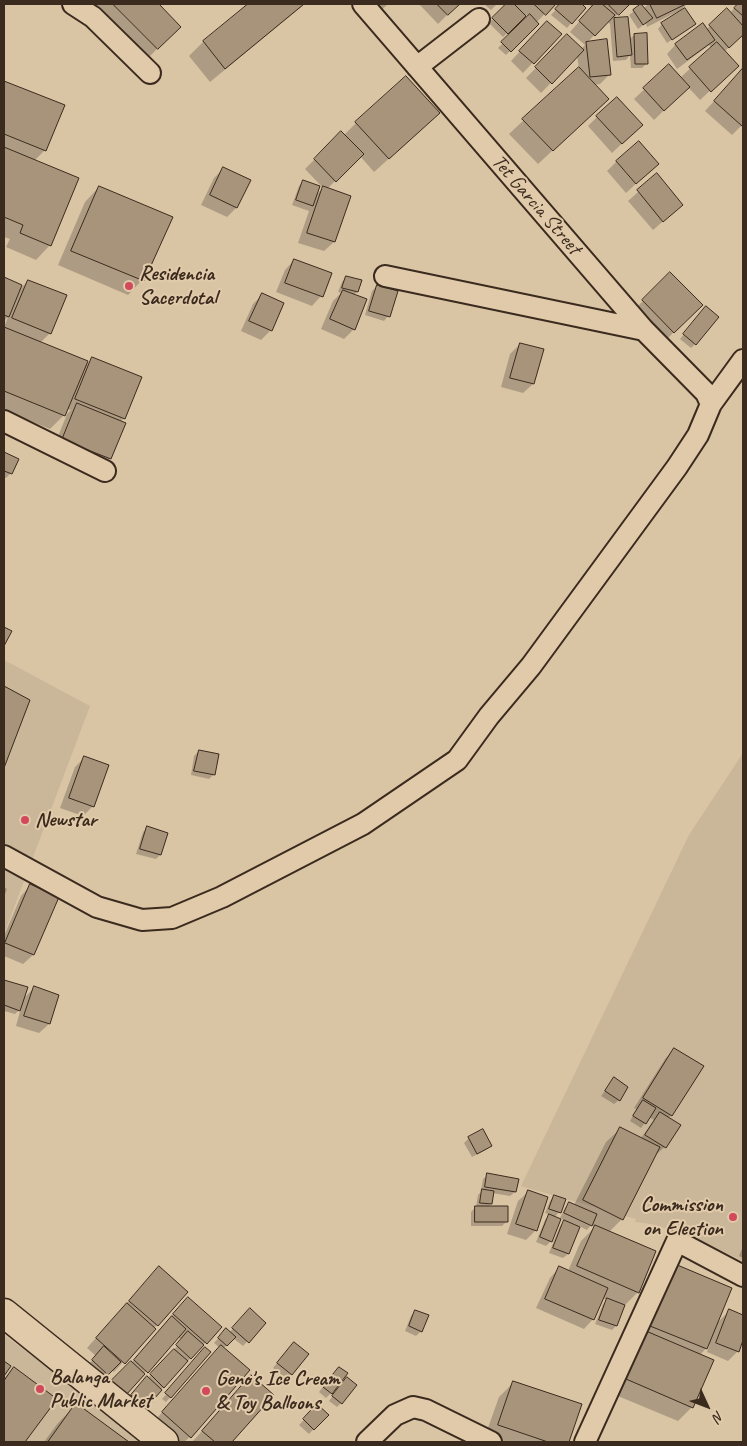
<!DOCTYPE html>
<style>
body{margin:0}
#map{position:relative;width:747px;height:1446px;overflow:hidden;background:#d9c4a4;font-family:Caveat,sans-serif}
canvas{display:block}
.frame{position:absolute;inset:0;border:5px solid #3b2a1e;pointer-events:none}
.north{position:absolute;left:682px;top:1381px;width:50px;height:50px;-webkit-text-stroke:4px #e0caaa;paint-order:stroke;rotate:133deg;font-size:14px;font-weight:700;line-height:20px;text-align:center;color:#3b2a1e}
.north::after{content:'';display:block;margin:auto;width:18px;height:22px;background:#3b2a1e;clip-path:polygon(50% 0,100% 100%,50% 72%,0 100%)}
</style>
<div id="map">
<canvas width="747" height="1446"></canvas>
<div class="frame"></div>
<div class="north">N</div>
</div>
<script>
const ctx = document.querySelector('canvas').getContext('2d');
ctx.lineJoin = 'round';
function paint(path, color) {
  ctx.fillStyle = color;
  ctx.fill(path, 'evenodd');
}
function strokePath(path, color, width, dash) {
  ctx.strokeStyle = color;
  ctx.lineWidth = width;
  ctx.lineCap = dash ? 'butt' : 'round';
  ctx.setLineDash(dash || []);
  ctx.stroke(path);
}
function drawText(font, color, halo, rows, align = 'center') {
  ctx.font = font + ' Caveat,sans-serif';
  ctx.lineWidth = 4;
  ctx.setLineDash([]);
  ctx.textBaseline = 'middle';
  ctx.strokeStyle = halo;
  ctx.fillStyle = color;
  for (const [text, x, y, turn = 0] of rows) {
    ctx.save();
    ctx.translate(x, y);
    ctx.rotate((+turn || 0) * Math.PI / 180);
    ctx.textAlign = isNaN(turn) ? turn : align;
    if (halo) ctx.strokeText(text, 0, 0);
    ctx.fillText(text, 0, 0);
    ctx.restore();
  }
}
const built = new Path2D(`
 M4,660l86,46 -86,228z
 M743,753v508l-52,-25 -40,-12 -16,-2 1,-3 -115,-33 168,-351z
 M4,1335l144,107h-144z`);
const shadow = new Path2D(`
 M85,4h72l22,23 -36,36z
 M250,4h55l-95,78 -21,-26 14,-14z
 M364,4h24l-13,12z
 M419,4h39l-20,20z
 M484,4h13l-6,6z
 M508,4h46l-18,19 1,1 -31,31 -8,-7 31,-31 -3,-2 -23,22 -14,-14z
 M561,4h19l4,4 -17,20 -16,-13z
 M589,4h39l-15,15 14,-1 2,22 5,-5 13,28 -5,5h-11l-1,-13 -4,5 -13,1 -3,-37 -3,-3 -20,22 23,31 -10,10 -6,1 -1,28 -55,51 -29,-30 70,-66 -2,-12 -36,37 -15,-15 41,-42 14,13 4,-4 -15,-13 22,-25z
 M648,4h39l-6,6 -34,17 -1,-4 -8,6 -9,-14 13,-10 2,3z
 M738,4h5v30l-19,18 3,23 -27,25 -12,-13 -34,33 -20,-21 35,-33 11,12 32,-30 -3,-3 -32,24 -10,-15 9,-10 30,-14 21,-20 3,3z
 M662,24h32l-27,19 -9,-14z
 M538,32l22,2 -37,39 -12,-12z
 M743,69v55l-11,11 -27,-24z
 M4,82l59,24 -18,44 -11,11 16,84 -14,15 -30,-13 4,-8 -6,-2z
 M597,117l34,18 -19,18 -24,-27z
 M356,123l68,4 -50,45 -14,-16 -33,33 22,7 -15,46 -10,9 -26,-8 11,-32 -17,-6 7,-19 4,-4 12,14 8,-8 1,1 -19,-20 36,-36 3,2z
 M617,161l40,3 -31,29 -19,-22z
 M223,169l13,39 -9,9 -26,-12 13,-27z
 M657,175l25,30 -29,25 -25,-29z
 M99,187l72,30 -29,63 -14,15 -70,-30 27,-63z
 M294,260l27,36 -9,10 -36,-14 9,-22z
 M670,274l31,31 -37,37 -30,-32z
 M346,277l11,15 -3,3v34l-10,10 -23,-10 12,-28 8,-8 -3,-1 4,-10z
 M4,279l17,6 -2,5 9,-9 22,52 -10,10 44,24 8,-8 32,59 -4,4 -10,36 -9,10 -48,-19 14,-35 4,-4 -4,-1 -3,6 -14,14 -46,-19v-83l4,-10 -4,4z
 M377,286l11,30 -4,5 -19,-6 7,-24z
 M262,295l9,35 -10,10 -20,-9 12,-27z
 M702,312l-7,32 -4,4 -11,-9z
 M520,344l13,40 -10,9 -22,-6 9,-33z
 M4,453l13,6 -6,14 -5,5 -2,-1z
 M4,687l25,14 -25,63z
 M199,751l15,23 -5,5 -18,-4 3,-19z
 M85,757l23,9 -16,41 -9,9 -23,-8 15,-41z
 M147,828l13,27 -4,4 -20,-5 7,-22z
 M30,886l3,69 -10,9 -19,-8v-20l17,-40z
 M4,887l3,2 -3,8z
 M4,981l19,18 11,-11 15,36 -10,9 -23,-7 5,-18 -6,6 -11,-3z
 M674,1049l-3,66 -3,4 -3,28 -11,9 -32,63 -13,13 29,60 -14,14 -8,20 -4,4 -17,-6 8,-20 4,-4 -5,-2 -9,21 -9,10 -48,-21 14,-30 9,-10 9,3 13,-30 14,-14 -4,-2 -4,5 -8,-4 -11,28 -5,4 -14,-5 11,-27 6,-5 -6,-3 5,-10 5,-5 4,2 32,-63 15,-14 20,10 13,-18 -5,-3 -8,11 -11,-7 7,-12 -3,-1 31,-49z
 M614,1079l5,21 -5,4 -13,-8z
 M469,1138l21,7 -4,5 -14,7 -8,-14z
 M488,1175l27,17 -5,4 -18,-3 -1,11 -3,3 19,14 -5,5h-31v-14l5,-5 2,-12 4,-4h-1l2,-12z
 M528,1192l8,38 -10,10 -19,-6 11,-33z
 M554,1196l5,16 -5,6 -3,23 -5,5 -10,-4 9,-22 5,-5 -5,-2 5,-12z
 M743,1246v12l-4,-2z
 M676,1266l40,58 13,-13 14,5v21l-5,14 -10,10 -21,-9 3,-8 -10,11 -8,52 -14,14 -65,-27z
 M149,1278l8,47 -43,47 -3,-2 -8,9 -15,-14 8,-9 -9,-8z
 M178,1308l42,19 -79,84 -14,-11 46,-49 9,-11 -4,-3 -57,61 -13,-12 23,-23z
 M416,1311l5,20 -5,5 -11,-5 6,-15z
 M245,1315l19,8 -21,23 -10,-8 -9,10 -34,89 -6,5h-18l-17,-15 71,-79 -6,-5 8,-9 7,-1z
 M289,1348l2,26 -4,5 -14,-11z
 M209,1352l-43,50 -4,-3 39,-45z
 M14,1369l41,30 -31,43h-20v-63z
 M334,1373l-3,20 -5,5 -7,-6z
 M251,1376l21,19 -42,47h-35l-2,-1z
 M343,1383l-2,20 -4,4 -8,-6z
 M513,1383l67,22 -13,37h-75l-8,-3 15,-42z
 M76,1405l51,37h-83l14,-19z
 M317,1406l10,9 -18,19 -10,-9z`);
const building = new Path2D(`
 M113,4h46l22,23 -23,22z
 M248,4h56l-79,65 -22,-28z
 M437,4h23l-12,11z
 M506,4h8l12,12 -18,18 -16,-16z
 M534,4h22l-10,11z
 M560,4h22l4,4 -14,16 -17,-15z
 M594,4h8l13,11 -20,21 -16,-15z
 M608,4h22l-11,11z
 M641,4l12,14 -10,7 -10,-15z
 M650,4h36l-29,14z
 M738,4h5v12l-9,-8z
 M685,8l11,16 -24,16 -11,-17z
 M727,8l16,18v9l-14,13 -20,-23z
 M530,14l9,10 -28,28 -10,-10z
 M628,17l4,38 -15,2 -3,-39z
 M547,21l15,13 -28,30 -15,-13z
 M703,23l12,17 -28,20 -12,-16z
 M647,33l1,31h-13l-1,-30z
 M567,34l17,16 -32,34 -17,-17z
 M607,39l4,36 -21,2 -4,-35z
 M717,42l22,24 -28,26 -22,-25z
 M669,64l21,23 -26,24 -21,-23z
 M579,67l30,32 -56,52 -31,-32z
 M743,68v57l-1,1 -28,-25z
 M406,76l34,37 -51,46 -34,-37z
 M4,81l61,24 -19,46 -42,-17z
 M617,97l26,28 -21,19 -26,-28z
 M341,131l23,23 -28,28 -22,-23z
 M639,141l20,23 -23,20 -20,-23z
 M4,147l75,31 -28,68 -31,-13 3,-8 -19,-8z
 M223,167l28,13 -14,28 -27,-13z
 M657,173l26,32 -20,17 -26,-32z
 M303,180l17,6 -7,20 -17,-6z
 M99,186l74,31 -29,64 -73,-30z
 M323,186l28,10 -16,46 -28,-9z
 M294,259l38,14 -9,24 -38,-14z
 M670,272l33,33 -29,28 -32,-33z
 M346,276l16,4 -4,12 -16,-4z
 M4,277l18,8 -13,32 -5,-2z
 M28,280l39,15 -16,39 -39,-16z
 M377,285l21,6 -8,26 -21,-6z
 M343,290l24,9 -12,31 -25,-11z
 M262,293l22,10 -12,28 -23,-10z
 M706,306l13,11 -23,28 -13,-11z
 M4,327l84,34 -23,55 -61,-25z
 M520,343l24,6 -10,35 -24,-6z
 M92,357l50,20 -17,42 -50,-20z
 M77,403l49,20 -15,36 -49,-19z
 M4,452l15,7 -7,15 -8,-3z
 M4,627l8,4 -8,15z
 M4,686l26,14 -26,68z
 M199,750l20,4 -4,21 -21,-4z
 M84,756l25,9 -15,42 -25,-9z
 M147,826l21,7 -7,22 -21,-6z
 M30,884l29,13 -25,58 -29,-12z
 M4,980l24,7 -8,24 -16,-6z
 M34,986l25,9 -9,29 -26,-8z
 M674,1048l30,18 -32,50 -29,-18z
 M614,1077l14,10 -8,14 -15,-10z
 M643,1100l13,8 -10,16 -13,-8z
 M660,1112l21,13 -15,23 -21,-13z
 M620,1127l40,20 -37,73 -40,-20z
 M483,1129l9,17 -15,8 -9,-17z
 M487,1173l32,6 -3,13 -31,-5z
 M482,1189l12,2 -2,13 -12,-1z
 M528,1190l20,7 -11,34 -21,-7z
 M554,1195l12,4 -5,14 -12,-4z
 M569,1202l28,12 -5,12 -28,-13z
 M475,1206h33v16h-33z
 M549,1214l12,5 -9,23 -12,-5z
 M564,1220l16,7 -11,27 -16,-6z
 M595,1225l61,26 -17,42 -62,-27z
 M675,1264l57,24 -25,61 -57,-23z
 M159,1266l29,26 -30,34 -29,-25z
 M559,1266l49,22 -14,32 -49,-21z
 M188,1297l34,30 -15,17 -34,-30z
 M607,1298l18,7 -8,21 -18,-6z
 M127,1303l29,26 -31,35 -29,-26z
 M250,1308l16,15 -17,20 -17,-15z
 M729,1309l14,6v25l-4,12 -23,-9z
 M415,1310l14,5 -7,17 -13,-6z
 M172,1316l14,13 -38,44 -14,-13z
 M226,1328l10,9 -9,9 -9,-8z
 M188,1331l16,14 -13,14 -15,-14z
 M646,1331l68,29 -21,48 -67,-29z
 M294,1342l15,12 -17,21 -15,-12z
 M221,1345l29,25 -59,68 -29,-26z
 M104,1346l17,16 -13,13 -16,-15z
 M205,1347l6,5 -40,46 -6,-5z
 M174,1349l14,12 -24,27 -14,-14z
 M4,1361l7,5 -7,10z
 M131,1361l14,13 -19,21 -15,-14z
 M14,1367l43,32 -32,43h-21v-61z
 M339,1367l9,6 -16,21 -9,-7z
 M251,1375l23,20 -42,47h-17l-13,-11z
 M147,1376l15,14 -16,18 -15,-13z
 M347,1377l10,8 -15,19 -10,-8z
 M513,1381l69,23 -13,38h-21l-50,-17z
 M76,1403l53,39h-81z
 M317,1404l12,11 -15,15 -11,-11z`);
const street = new Path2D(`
 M73,4l20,13 57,56
 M363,4l281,326 62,63 5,11
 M417,67l62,-48
 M385,276l259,54
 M4,421l101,50
 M4,856l93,51 45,13 30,-2 50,-21 141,-73 94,-64 32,-44 42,-50 146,-199 21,-32 13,-31 32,-44
 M367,1442l28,-27 18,-8 13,3 65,32
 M585,1442l92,-201 66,35`);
const secondary = new Path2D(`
 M4,1313l160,129`);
const markers = [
 [129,286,5,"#d1495b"],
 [25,820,5,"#d1495b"],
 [733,1217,5,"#d1495b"],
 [40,1389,5,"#d1495b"],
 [206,1391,5,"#d1495b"]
];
const streetNames = [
 ["Tet Garcia Street",536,205,49]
];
const poiNames = [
 ["Residencia",139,274],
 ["Sacerdotal",139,298],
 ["Newstar",35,820],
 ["Commission",723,1205,"right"],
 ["on Election",723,1229,"right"],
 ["Balanga",50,1377],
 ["Public Market",50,1401],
 ["Geno's Ice Cream",216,1379],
 ["& Toy Balloons",216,1403]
];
paint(built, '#cab698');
paint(shadow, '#0003');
paint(building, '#a8947b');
strokePath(building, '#3b2a1e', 1);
strokePath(street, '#3b2a1e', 24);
strokePath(secondary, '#3b2a1e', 31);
strokePath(street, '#e0caaa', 20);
strokePath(secondary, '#e0caaa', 28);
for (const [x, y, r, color] of markers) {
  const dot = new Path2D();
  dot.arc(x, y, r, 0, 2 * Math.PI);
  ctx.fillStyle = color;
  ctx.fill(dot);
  strokePath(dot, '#e0caaa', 2);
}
drawText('21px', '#3b2a1e', '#e0caaa', streetNames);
drawText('bold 21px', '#3b2a1e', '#e0caaa', poiNames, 'left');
</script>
